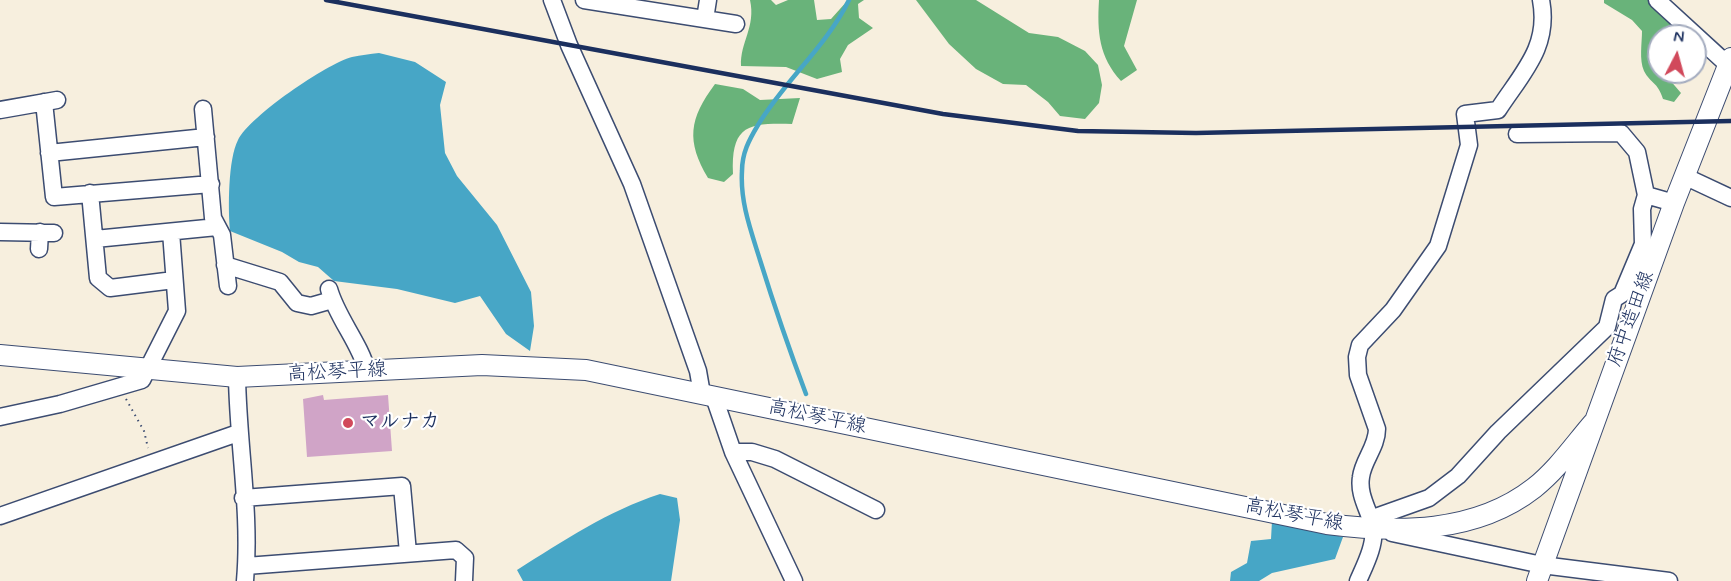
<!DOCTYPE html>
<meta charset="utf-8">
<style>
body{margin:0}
#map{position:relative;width:1731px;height:581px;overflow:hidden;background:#f7efde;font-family:Mynerve,sans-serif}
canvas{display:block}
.north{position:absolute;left:1647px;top:24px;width:60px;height:60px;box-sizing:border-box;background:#fff;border:2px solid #a4acbf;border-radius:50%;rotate:6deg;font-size:16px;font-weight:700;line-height:24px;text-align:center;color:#1b2f5e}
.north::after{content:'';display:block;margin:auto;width:21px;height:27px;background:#d1495b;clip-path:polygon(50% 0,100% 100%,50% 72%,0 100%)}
</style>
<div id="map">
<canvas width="1731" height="581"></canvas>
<div class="north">N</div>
</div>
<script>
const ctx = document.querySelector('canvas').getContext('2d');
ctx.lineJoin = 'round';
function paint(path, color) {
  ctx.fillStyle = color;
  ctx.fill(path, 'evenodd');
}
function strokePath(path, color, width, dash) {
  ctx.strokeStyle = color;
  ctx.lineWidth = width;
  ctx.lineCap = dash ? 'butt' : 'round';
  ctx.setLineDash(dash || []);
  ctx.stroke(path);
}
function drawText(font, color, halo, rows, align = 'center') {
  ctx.font = font + ' Mynerve,"Klee One",sans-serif';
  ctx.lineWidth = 4.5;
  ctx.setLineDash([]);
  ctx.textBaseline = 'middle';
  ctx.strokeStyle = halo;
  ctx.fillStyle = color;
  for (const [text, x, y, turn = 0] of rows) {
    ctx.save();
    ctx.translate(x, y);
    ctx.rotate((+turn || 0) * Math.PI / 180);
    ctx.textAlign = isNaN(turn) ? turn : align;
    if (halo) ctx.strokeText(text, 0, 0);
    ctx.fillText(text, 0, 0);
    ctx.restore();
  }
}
const forest = new Path2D(`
 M750,0h21l5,5 12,-5h26l3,20 14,-1 17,-19h16l-6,4 1,14 14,10 -25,17 -8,14 2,13 -25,7 -31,-12 -45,-1c-1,-24 15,-39 9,-66z
 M916,0h60l53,33 29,4 27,14 13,14 4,20 -3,18 -14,16 -25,-3 -12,-14 -22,-17 -23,-1 -27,-15 -27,-25z
 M1099,0h38l-13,46 13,24 -16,11c-22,-24 -24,-49 -22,-81z
 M1604,0h45l23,20 -6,16h-7v36h4l18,21 -7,9 -11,-3c-5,-17 -13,-16 -19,-28 -5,-11 -2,-28 -2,-40l-10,-11 -28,-17z
 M715,84l28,5 17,11 40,-2 -8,26c-44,-1 -61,1 -59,50l-9,8 -16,-4c-22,-37 -19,-59 7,-94z`);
const water = new Path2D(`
 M379,53l36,9 31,20 -6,23 5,48 12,23 40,49 34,67 3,34 -4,25 -24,-17 -26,-38 -25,7 -58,-14 -63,-8 -16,-14 -19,-5 -17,-10 -52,-21c-2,-22 -2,-72 8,-91 12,-24 88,-76 114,-83 9,-2 18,-3 27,-4z
 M660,494l17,4 3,22 -9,61h-148l-6,-11c46,-29 91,-59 143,-76z
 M1272,521l71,16 -8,22 -63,14 -13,8h-29l1,-9 16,-9 4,-22 20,-2z`);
const stream = new Path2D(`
 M806,394c-17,-45 -32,-89 -46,-134 -9,-29 -20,-58 -18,-89 0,-18 7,-31 16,-46 27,-45 68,-78 91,-125`);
const building = new Path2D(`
 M323,395l1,5 64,-5 4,56 -85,6 -4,-58z`);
const path = new Path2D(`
 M126,399l18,32 4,17`);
const minor = new Path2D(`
 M552,0l17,45 63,139 66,187 4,23
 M584,0l152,24
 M1657,0l71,65
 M705,19l3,-19
 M44,102l10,95 157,-13
 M203,109l10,109 9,17 6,51
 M0,110l57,-10
 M1517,134l104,-1 16,19 9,43 28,8
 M49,153l157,-16
 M1684,176l47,22
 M90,193l8,85 12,10 64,-8
 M0,232l54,1
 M95,239l122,-12
 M39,249l1,-17
 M225,265l55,17 17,21 14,3 21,-6
 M329,289c8,29 31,54 38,82
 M237,377c1,67 14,137 8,204
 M714,397l19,55 61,129
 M0,417l60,-13 82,-24 35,-69 -6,-79
 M733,452h19l23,7 101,51
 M243,498l159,-12 6,67
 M0,516l238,-83
 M1370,519l59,-21 29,-22 40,-44 109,-105 7,-28 8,-5 21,-50 -1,-35 4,-14
 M1392,533l150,32 127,16
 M246,566l210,-16 9,8 -1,23
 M1358,581c7,-16 18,-37 15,-54 -4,-17 -15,-32 -12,-50 2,-17 16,-30 16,-48l-19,-54 -1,-18 3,-12 33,-35 45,-64 31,-101 -4,-31 33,-4c24,-37 52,-63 43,-110`);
const major = new Path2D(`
 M0,355l237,22 245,-12 104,5 741,154c70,9 148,10 207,-36 23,-18 40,-43 59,-65
 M1537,581l137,-378 57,-145`);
const rail = new Path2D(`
 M326,0l617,114 135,17 118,2 535,-12`);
const markers = [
 [348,423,6,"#d1495b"]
];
const streetNames = [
 ["府中造田線",1632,319,-70],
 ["高松琴平線",337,373,-3],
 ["高松琴平線",817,418,12],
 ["高松琴平線",1294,516,11]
];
const poiNames = [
 ["マルナカ",360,423]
];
paint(forest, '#69b37a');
paint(water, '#47a6c6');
strokePath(stream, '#47a6c6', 4.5);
paint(building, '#d0a4c7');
strokePath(minor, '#3c4c71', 19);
strokePath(major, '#3c4c71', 22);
strokePath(path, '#3c4c71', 2, [1.5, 4.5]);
strokePath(minor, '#fff', 16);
strokePath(major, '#fff', 20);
strokePath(rail, '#1b2f5e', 4.5);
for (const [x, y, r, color] of markers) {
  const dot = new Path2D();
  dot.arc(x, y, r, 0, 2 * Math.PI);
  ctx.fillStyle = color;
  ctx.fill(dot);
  strokePath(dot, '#fff', 2);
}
drawText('20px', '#1b2f5e', '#fff', streetNames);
drawText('bold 20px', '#1b2f5e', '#fff', poiNames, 'left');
</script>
